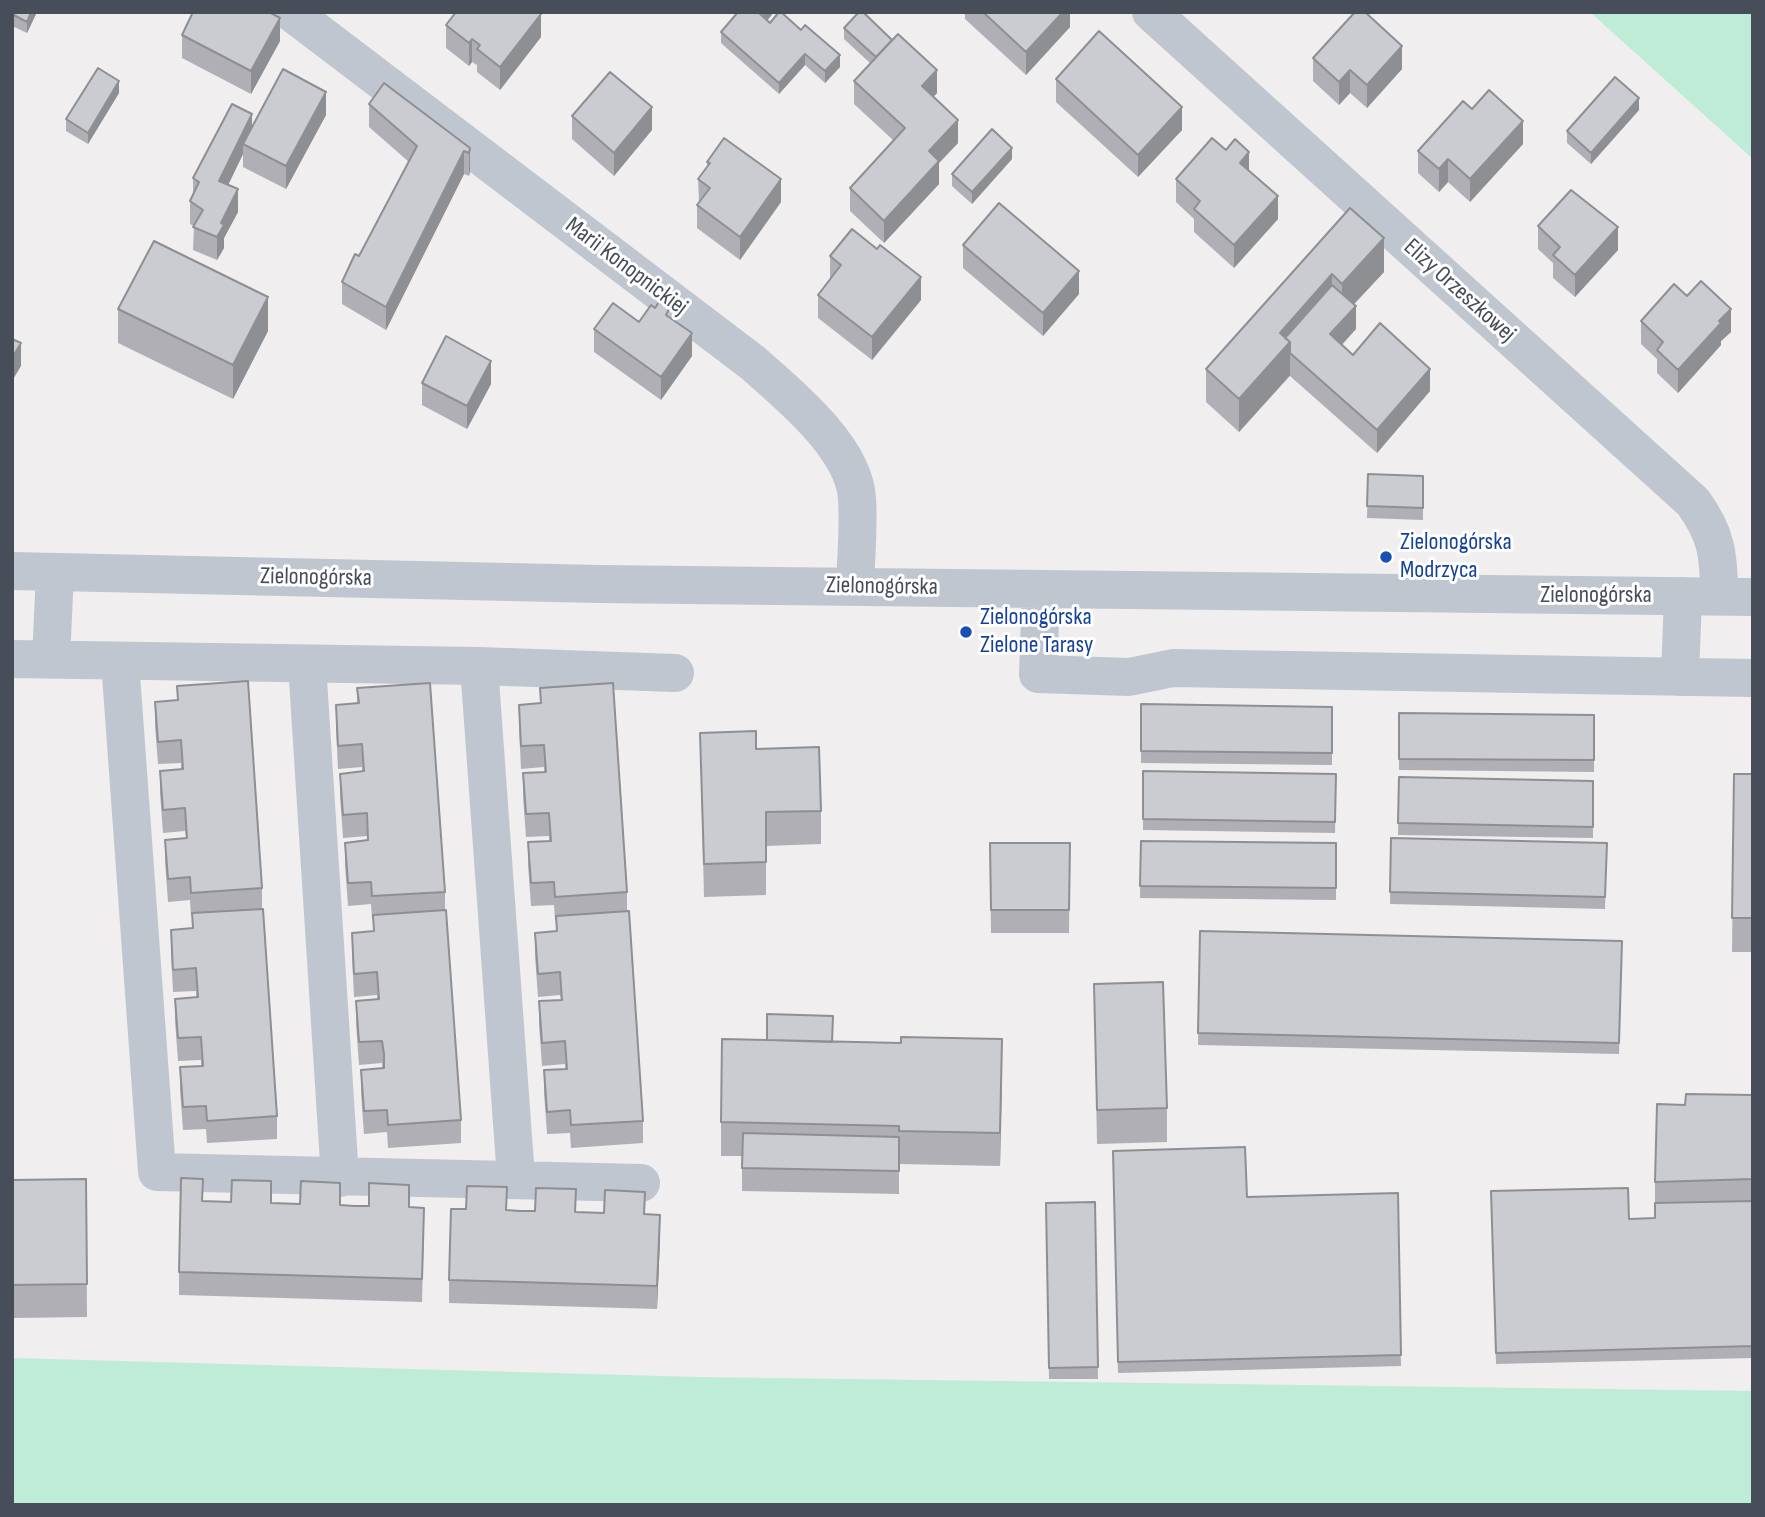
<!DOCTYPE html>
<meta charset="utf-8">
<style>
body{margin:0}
#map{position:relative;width:1765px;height:1517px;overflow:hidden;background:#f0eeee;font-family:"Sofia Sans Condensed",sans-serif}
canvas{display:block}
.frame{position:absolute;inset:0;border:14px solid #474e5a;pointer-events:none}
</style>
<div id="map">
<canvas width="1765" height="1517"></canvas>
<div class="frame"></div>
</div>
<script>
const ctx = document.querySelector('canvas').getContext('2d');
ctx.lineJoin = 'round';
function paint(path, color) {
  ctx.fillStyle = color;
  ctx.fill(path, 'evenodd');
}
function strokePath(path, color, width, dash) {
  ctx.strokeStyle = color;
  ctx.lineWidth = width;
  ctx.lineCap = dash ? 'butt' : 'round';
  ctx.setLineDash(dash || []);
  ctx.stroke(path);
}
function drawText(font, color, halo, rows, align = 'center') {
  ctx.font = font + ' "Sofia Sans Condensed",sans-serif';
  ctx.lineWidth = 6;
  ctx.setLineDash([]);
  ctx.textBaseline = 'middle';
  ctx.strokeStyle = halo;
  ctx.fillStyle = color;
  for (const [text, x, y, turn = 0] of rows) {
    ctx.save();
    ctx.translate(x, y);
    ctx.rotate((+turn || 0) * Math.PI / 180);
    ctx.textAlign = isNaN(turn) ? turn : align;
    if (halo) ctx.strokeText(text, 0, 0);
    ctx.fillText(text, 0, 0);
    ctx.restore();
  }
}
const green = new Path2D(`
 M1591,12h162v147l-163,-147z
 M12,1358l685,19 1056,14v114h-1741z`);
const minor = new Path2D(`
 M291,12l462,351c35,31 102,85 104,136 2,28 -1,58 -2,87
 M1151,12l542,490c24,33 26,54 26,94
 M12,571l587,13 1154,13
 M1041,589l-3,85 91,3 44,-9 580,10
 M12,659l467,7 196,7
 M51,660l4,-88
 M120,661l37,511 484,11
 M307,664l33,514
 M479,666l37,512
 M1680,677l3,-81`);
const wall = new Path2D(`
 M12,12h25l-10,21 -15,-7z
 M738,12h36l-7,8 73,47 -15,16 -20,-18 -26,29 -58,-51v-11z
 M965,12h105v15l-44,48 -61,-56z
 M446,25l95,12 -41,53 -23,-18v-7l-5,-3 -3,4 -23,-18z
 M844,28l93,65 -4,4 25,46 -19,20v21l-55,59 -34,-32v-23l43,-48 -39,-36v-23l16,-18 -26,-24z
 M182,35l98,6 -29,53 -69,-36z
 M1313,58l89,11 -35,39 -17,-15 -11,12 -26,-24z
 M1056,79l126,51 -44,47 -82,-75z
 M119,93l-31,51 -22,-13v-12z
 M369,104l101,44v23l-1,5 -5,-2 -78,156 -44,-26v-22l17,-26 50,-94 -40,-35z
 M1472,109l51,35 -53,58 -22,-20 -9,10 -21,-19v-22z
 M1639,110l-48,54 -24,-21v-12z
 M326,115l-40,74 -43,-22v-13l-15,31 10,27 -14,26v10l-7,12 -24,-10 1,-24 -4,-2v-23l3,-6v-17l59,-50z
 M572,116l80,14 -38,46 -42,-37z
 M1012,159l-40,45 -20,-18v-12z
 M707,162l74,40 -41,58 -43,-32v-23l2,-3 -1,-23 9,-12z
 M1249,171l29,48 -44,49 -40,-36v-13l-18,-17v-23z
 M1350,208l34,64 -30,32 2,25 -14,16 11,10 77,36 -53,62 -87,-77 -51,56 -33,-30v-33z
 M1538,226l80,24 -43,47 -22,-19v-15l-15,-14z
 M963,245l116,49 -36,42 -80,-68z
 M830,256l91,44 -49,60 -54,-42v-23l12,-16z
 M1687,296l44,36 -10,9v4l-43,48 -21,-20v-14l-16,-15v-23z
 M118,309l150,22 -35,68 -115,-56z
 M669,317l23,39 -31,44 -67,-48v-23z
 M422,383l69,1 -24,45 -45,-24z
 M1368,474l55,2v44l-56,-2z
 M177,686l85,202v21l15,207v23l-70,4 -1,-14 -23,1 -3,-40v-23l21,-1v-6l-23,1 -3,-40v-22l21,-2v-6l-23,1 -2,-39v-23l21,-2v-13l-1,1 -1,-16 -22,2 -3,-40v-22l21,-2 -1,-7 -22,2 -3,-40v-22l21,-2v-6l-23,1 -3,-39v-23l22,-2z
 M357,688l88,204v18l16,210v23l-73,5 -1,-16 -23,2 -3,-41v-23l21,-2v-5l-23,2 -3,-41v-23l21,-2v-4l-23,2 -2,-42v-22l21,-2v-12h-1l-1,-15 -23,2 -3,-41v-22l22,-2v-5l-24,2 -3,-42v-22l22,-2v-5l-24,2 -2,-41v-23l21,-2z
 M540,688l87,204v19l16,210v22l-72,5 -1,-15 -23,1 -3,-41v-23l21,-1v-5l-23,2 -3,-42v-23l22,-1 -1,-5 -22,2 -3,-41v-23l21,-2v-11h-1l-1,-15 -23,1 -3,-41v-23l21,-1v-5l-23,1 -3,-41v-23l21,-1v-5l-23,2 -2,-42v-22l21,-2z
 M1141,704l191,3v58l-191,-2z
 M1399,713l195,2v57l-195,-2z
 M700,733l56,16 65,62v33l-55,2v49l-62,2z
 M1143,771l193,3 -1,59 -192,-3z
 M1734,774h19v178h-21z
 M1399,777l194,4v57l-195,-3z
 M1391,838l216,5 -2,66 -215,-5z
 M1141,841l195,2v57l-196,-2z
 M990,843h80l-1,90h-78z
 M1200,931l422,10 -3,113 -421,-9z
 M1094,984l73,124v34l-70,2z
 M767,1040l66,2 169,30 -2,94 -101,-2v30l-157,-3v-35h-21v-34z
 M1753,1095v263l-257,6 -5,-173 138,28 26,-1v-36l30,-77z
 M1113,1151l134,46 151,-4 3,173 -283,7z
 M86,1179l1,138 -75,1v-138z
 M203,1201l206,6 15,24 -2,71 -243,-7v-23z
 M1095,1202l3,177h-49l-3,-176z
 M466,1209l179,5 15,24 -3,71 -208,-6v-23z`);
const shadedWall = new Path2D(`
 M31,12h6l-10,21v-11z
 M764,12h10l-11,14v-12z
 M1063,12h7v15l-44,48v-23z
 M541,14v23l-41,53v-23z
 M280,18v23l-29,53v-23z
 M472,39v23l-3,4v-23z
 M1402,46v23l-35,39v-23z
 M805,54v11l-26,29v-11z
 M840,55v12l-15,16v-12z
 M937,70v23l-15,16v-23z
 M1350,70v23l-11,12v-23z
 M119,81v12l-31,51v-11z
 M326,92v23l-40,74v-23z
 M1639,98v12l-48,54v-11z
 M652,107v23l-38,46v-23z
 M1182,107v23l-44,47v-22z
 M252,114v23l-9,7v10l-24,50v-23z
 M958,120v23l-19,20v21l-55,59v-22l45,-70z
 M1523,121v23l-53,58v-23z
 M470,148v23l-1,5v-23z
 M1012,148v11l-40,45v-12z
 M464,151v23l-78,156v-23z
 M1249,152v23l-9,-12z
 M1448,159v23l-9,10v-23z
 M781,179v23l-41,58v-23z
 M238,189v23l-14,26v10l-7,12v-23l4,-14z
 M1278,196v23l-44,49v-23z
 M1618,227v23l-43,47v-22z
 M1384,238v34l-42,45v-33z
 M1079,271v23l-36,42v-23z
 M1332,274v34l-42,45v22l-51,57v-33l41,-66z
 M921,277v23l-49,60v-23z
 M268,297v34l-35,68v-34z
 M1356,306v23l-26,28v-23z
 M1731,309v23l-10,9v4l-43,48v-23l41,-49z
 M692,333v23l-31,44v-23z
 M21,343v23l-9,15v-23z
 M491,361v23l-24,45v-23z
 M1430,369v22l-53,62v-23z
 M1002,1039v33l-2,94v-33z
 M660,1215v23l-3,71v-23z`);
const building = new Path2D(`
 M12,12h19l-4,10 -15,-8z
 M193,12h76l11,6 -29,53 -69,-36z
 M456,12h83l2,2 -41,53 -23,-18 3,-4 -8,-6 -3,4 -23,-18z
 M738,12h20l12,11 9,-11h2l20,18 4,-5 35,30 -15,16 -20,-17 -26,29 -58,-51z
 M859,12h4l29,28 -16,17 -32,-29z
 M983,12h80l-37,40z
 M1355,12h10l37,34 -35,39 -17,-15 -11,12 -26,-24z
 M1099,31l83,76 -44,48 -82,-76z
 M898,34l39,36 -15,16 36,34 -29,31 10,10 -55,60 -34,-33 55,-60 -51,-47z
 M98,68l21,13 -31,52 -22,-14z
 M283,69l43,23 -40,74 -43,-22z
 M610,72l42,35 -38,46 -42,-37z
 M1615,77l24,21 -48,55 -24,-22z
 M384,83l86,65 -1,5 -5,-2 -78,156 -44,-25 13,-28 4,2 58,-110 -48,-42z
 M1489,90l34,31 -53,58 -22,-20 -9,10 -21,-18 45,-50 9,8z
 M232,104l20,10 -33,67 19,8 -17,34 3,2 -7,12 -24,-10 10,-17 -13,-9 9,-19 -6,-4z
 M992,129l20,19 -40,44 -20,-18z
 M724,138l57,41 -41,58 -43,-32 13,-17 -12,-9 12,-16 -3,-1z
 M1212,138l14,12 9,-11 14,13 -9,11 38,33 -44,49 -40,-36 6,-8 -24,-22z
 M1571,190l47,37 -43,48 -22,-20 7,-8 -22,-21z
 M999,203l80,68 -36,42 -80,-68z
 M1350,208l34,30 -42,46 -10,-10 -52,59 10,9 -51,57 -33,-30z
 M852,229l25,20 3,-4 41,32 -49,60 -54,-42 23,-30 -11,-9z
 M154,241l114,56 -35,68 -115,-56z
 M1701,281l30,28 -12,12 2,2 -43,47 -21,-20 6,-8 -22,-21 33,-37 13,12z
 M1332,285l24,21 -26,28 23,21 27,-32 50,46 -53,61 -87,-77v-11l-5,-4z
 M659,302l10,7 -3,6 26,18 -31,44 -67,-48 19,-26 26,19 12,-17 4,3z
 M446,336l45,25 -24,45 -45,-23z
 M12,339l9,4 -9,15z
 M1368,474l55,2v32l-56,-2z
 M248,681l14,207 -71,5 -1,-16 -22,2 -3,-39 22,-2 -2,-30 -22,2 -3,-39 23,-2 -2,-29 -23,2 -3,-40 23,-2 -1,-14z
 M430,683l15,209 -73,4 -1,-14 -23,1 -3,-40 23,-3 -1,-27 -24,2 -3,-41 24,-3 -2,-27 -24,2 -2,-41 23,-2 -2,-15z
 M613,683l14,209 -72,5 -1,-15 -23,1 -3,-41 23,-1 -2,-28 -23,1 -3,-41 23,-1 -2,-27 -23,1 -2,-41 22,-2 -1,-15z
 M1141,704l191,3v46l-191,-2z
 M1399,713l195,2v45l-195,-1z
 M756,731v18l63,-2 2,64 -55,1v50l-62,2 -4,-131z
 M1143,771l193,3 -1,48 -192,-3z
 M1734,774h19v144h-21z
 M1399,777l194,4v46l-195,-4z
 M1391,838l216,5 -2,54 -215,-5z
 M1141,841l195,2v45l-196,-2z
 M990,843h80l-1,67h-78z
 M263,909l14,207 -70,5 -1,-15 -23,1 -3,-40 23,-1 -2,-29 -23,1 -3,-39 23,-2 -2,-29 -23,2 -2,-40 22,-2 -1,-15z
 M446,910l15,210 -73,5 -1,-15 -23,1 -3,-41 23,-2v-14l-2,-13 -23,1 -3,-41 23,-2 -2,-27 -23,2 -2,-41 22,-2 -1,-16z
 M629,911l14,210 -72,4 -1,-15 -23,2 -3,-42 23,-1 -2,-28 -23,2 -3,-42 23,-1 -1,-13 -1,-15 -22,2 -3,-41 22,-2 -1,-15z
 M1200,931l422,10 -3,102 -421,-10z
 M1163,982l4,126 -70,2 -3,-126z
 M767,1014l66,2 -1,26 -65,-2z
 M901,1037l101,2 -2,94 -101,-2v-5l-178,-4 1,-83 179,4z
 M1686,1094l67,1v84l-98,3 2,-78 28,1z
 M743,1133l156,4v34l-157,-3z
 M1245,1147l2,50 151,-4 3,162 -283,7 -5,-211z
 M181,1178l22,1 -1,22 29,1 1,-22 39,1v22l29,1 1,-23 39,2v22l14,1h15v-23l40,2v22l15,1 -2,71 -243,-7z
 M86,1179l1,105 -75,1v-105z
 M467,1186l40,1 -1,23 14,1h15l1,-23 40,1 -1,23 29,1 1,-23 40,2 -1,22 16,1 -3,71 -208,-6 2,-71h15z
 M1628,1188l1,31 26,-1v-15l98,-2v145l-257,7 -5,-162z
 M1095,1202l3,165 -49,1 -3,-165z`);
const markers = [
 [1386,557,7,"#1a4fb4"],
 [966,632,7,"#1a4fb4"]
];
const streetNames = [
 ["Marii Konopnickiej",626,267,37],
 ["Elizy Orzeszkowej",1459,291,42],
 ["Zielonogórska",316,578,1],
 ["Zielonogórska",882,587,1],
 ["Zielonogórska",1596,596]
];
const transitNames = [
 ["Zielonogórska",1400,543],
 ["Modrzyca",1400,571],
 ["Zielonogórska",980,618],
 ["Zielone Tarasy",980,646]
];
paint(green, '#beecd6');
strokePath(minor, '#bfc6cf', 38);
paint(wall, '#afafb5');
paint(shadedWall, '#8e8f93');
paint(building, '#cbccd2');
strokePath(building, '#8e8f93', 2);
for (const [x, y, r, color] of markers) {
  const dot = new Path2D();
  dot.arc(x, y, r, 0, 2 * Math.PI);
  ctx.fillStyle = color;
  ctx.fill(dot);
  strokePath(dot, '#fff', 2.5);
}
drawText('24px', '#474e5a', '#fff', streetNames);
drawText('24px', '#164399', '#fff', transitNames, 'left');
</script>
